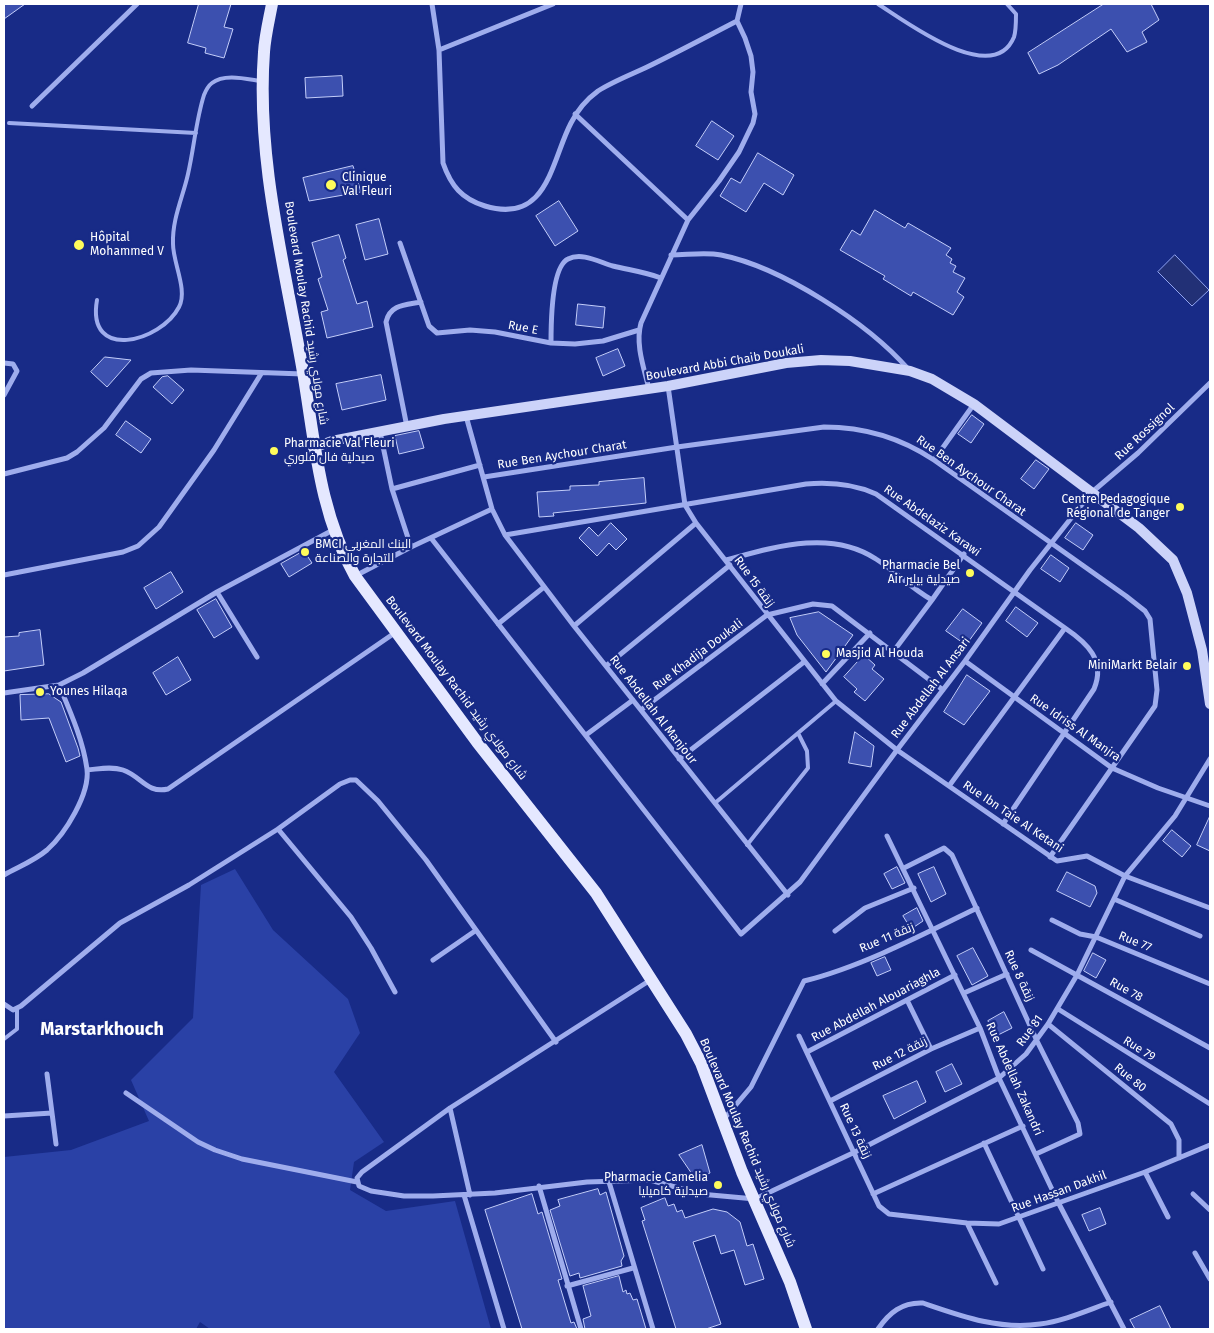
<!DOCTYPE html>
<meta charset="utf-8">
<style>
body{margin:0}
#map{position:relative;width:1214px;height:1333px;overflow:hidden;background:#182b87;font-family:"Fira Sans",sans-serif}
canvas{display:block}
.frame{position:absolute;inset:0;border:5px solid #fff;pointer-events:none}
</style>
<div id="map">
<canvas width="1214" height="1333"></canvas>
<div class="frame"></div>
</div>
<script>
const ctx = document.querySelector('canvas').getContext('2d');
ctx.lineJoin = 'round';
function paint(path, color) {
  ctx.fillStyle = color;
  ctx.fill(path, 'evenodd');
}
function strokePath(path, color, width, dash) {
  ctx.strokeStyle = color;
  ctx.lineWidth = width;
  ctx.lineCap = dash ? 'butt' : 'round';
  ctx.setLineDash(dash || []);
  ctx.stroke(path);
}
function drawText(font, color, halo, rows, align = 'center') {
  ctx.font = font + ' "Fira Sans",Cairo,sans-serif';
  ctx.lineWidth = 4.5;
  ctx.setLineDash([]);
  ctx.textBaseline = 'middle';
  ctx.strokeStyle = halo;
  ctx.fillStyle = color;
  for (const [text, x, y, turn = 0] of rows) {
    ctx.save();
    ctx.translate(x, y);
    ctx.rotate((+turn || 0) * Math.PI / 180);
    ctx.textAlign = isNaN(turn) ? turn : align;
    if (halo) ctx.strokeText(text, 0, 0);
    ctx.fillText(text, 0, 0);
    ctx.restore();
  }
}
const green = new Path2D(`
 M235,869l38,61 75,69 12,34 -26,39 50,70 -30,20 -4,28 36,21 69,-10 36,128h-281l-10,-7 -4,7h-192v-172l67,-7 78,-29 -18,-41 62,-62 8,-133z`);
const water = new Path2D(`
 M1175,255l34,35 -17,16 -34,-34z`);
const building = new Path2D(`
 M4,4h21l-21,15z
 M199,4h32l-7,23 9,2 -9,29 -19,-5 1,-5 -18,-5z
 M1104,4h47l8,16 -17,12 5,10 -20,10 -16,-23 -53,36 -19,9 -11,-21z
 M342,76l1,20 -37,2 -1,-20z
 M712,121l22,15 -16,24 -22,-14z
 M758,153l36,22 -11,20 -19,-12 -18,29 -26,-16 11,-18 9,5z
 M353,166l8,26 -52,9 -6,-23z
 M559,201l19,30 -23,15 -19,-30z
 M875,210l30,18 3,-5 43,25 -5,7 6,4 -2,4 6,3 -3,6 12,6 -8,14 7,5 -11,18 -40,-23 -2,4 -28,-17 2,-3 -45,-26 12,-20 8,5z
 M379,219l9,35 -23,6 -9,-35z
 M339,235l7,23 -3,2 14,44 10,-3 6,26 -46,11 -6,-26 7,-2 -10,-31 4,-2 -10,-34z
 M578,304l27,3 -2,21 -27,-3z
 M618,349l7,17 -22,10 -7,-18z
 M105,357l26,3 -24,27 -16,-15z
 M381,375l5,25 -44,10 -6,-26z
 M168,376l16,14 -12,14 -19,-17 9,-10z
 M972,415l12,9 -13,19 -13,-9z
 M126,421l25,18 -10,14 -25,-18z
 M419,431l5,17 -25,6 -4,-18z
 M1036,460l13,9 -15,20 -13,-10z
 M644,478l2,25 -93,10 1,3 -15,1 -2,-25 33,-2v-4l29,-1v-3z
 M611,523l16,16 -11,11 -7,-7 -12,13 -18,-18 10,-11 9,9z
 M1076,523l17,12 -10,15 -18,-12z
 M304,551l8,12 -23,14 -8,-13z
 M1051,555l18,13 -9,14 -19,-13z
 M171,572l12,20 -27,17 -12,-21z
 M216,599l16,28 -18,11 -17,-28z
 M1016,607l22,16 -11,14 -21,-16z
 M963,609l19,14 -16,22 -20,-14z
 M819,612l34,23 -27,37 -29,-37 -7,-17z
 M40,630l4,35 -40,6v-34l15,-1v-3z
 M864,655l11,10 -3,4 12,10 -19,22 -11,-9 3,-3 -13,-12z
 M178,657l13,23 -25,15 -13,-22z
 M967,675l23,16 -26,34 -20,-13z
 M49,694l12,8 17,46 2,8 -14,6 -17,-44 -28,2 -1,-25z
 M855,732l19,14 -3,21 -22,-4z
 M1210,816v35l-13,-6z
 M1172,830l19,16 -9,11 -19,-16z
 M897,867l8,16 -13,6 -8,-15z
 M934,867l12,27 -15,8 -13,-28z
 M1067,872l28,14 2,7 -7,14 -33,-16z
 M917,908l6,13 -12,8 -8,-13z
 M973,948l15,28 -16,9 -15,-29z
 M1093,953l13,7 -10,18 -12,-7z
 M885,957l6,13 -14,6 -6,-13z
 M1004,1012l8,16 -16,8 -8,-15z
 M952,1064l10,20 -17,8 -9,-20z
 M917,1081l9,21 -32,17 -11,-23z
 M702,1145l8,28 -7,3 -11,-2 -13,-19z
 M598,1189l2,6 6,-3 18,64 -3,5 1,5 -42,12 -1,-5 -9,3 -20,-66 10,-4 -2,-6z
 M532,1194l6,20 4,-2 20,67 -4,1 13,43 3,-1 3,7h-55l-37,-119z
 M665,1198l3,8 6,-2 3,8 5,-2 3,8 28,-9 14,3 13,10 7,24 6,-2 11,35 -19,6 -11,-35 -13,4 -6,-19 -22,7 28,82 -15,5h-30l-34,-108 3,-1 -4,-12z
 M1100,1208l6,16 -17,7 -7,-16z
 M619,1276l4,16 3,-2 1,4 3,-1 3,7 4,-1 9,30h-61l-2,-10 8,-3 -8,-30z
 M1160,1306l11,23h-36l-5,-9z`);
const lane = new Path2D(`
 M878,4c27,17 115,84 136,33 2,-6 2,-16 2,-23l-9,-10
 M9,123l187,10
 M97,300c-11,62 64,42 82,7 9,-17 -6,-44 -6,-63 -1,-25 10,-47 15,-70 6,-26 8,-54 16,-79 2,-5 4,-9 8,-12 12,-10 35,-4 49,-2
 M715,803l121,-102
 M747,845l61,-77 -1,-17 -8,-16
 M4,1039l13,-10v-20`);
const street = new Path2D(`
 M432,4l7,46 4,113c8,23 19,36 42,43 63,19 66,-45 86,-83 6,-12 16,-24 27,-32 14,-9 32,-16 47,-23 31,-15 61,-31 92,-47
 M439,50l114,-46
 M32,106l105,-102
 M575,114l113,106
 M400,243l29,83 8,7 33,-3 25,2 56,11 24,1 28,-3 36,-11
 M671,255c16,0 34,-3 50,0 60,12 147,68 187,114
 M551,343c0,-18 0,-76 17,-84 14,-7 31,3 45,7 16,4 32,6 48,12
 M4,363l9,1 4,7 -13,24
 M668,386l17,119 11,18 140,178 61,49 160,111 30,-5 38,20 85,32
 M649,389c-5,-21 -14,-45 -8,-66l47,-103 31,-39 20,-29 14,-29 2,-9 -4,-22 2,-20 -2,-16 -6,-18 -8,-17 4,-17
 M466,416l26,93 13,26 69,91 214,269
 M407,427l-21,-105c4,-18 20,-17 35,-20
 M380,432l12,57 19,58
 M934,460l40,-56
 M4,474l63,-16 10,-6 27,-24 37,-49 10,-6 40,-3 112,4
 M484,477l193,-30 147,-20c39,0 77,11 110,33l192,136 19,15 5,8 7,71 -2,16 -105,151
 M392,489l88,-24
 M505,535l301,-51c24,-2 48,0 70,10l189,134c22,15 41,32 29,61l-91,135
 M431,538l310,396 59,-52 97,-132 68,-89 65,-91 61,-77 47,-40 72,-70
 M726,560c48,-13 105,-31 150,-1 19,12 36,30 56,41l32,-46
 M4,575l119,-23 15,-6 21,-19 55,-77 47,-76
 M355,576l56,-29 81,-38
 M217,592l40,65
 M498,624l46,-37
 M574,626l122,-103
 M893,652l39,-52
 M965,661l147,107 46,20 52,18
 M606,666l124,-101
 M822,684l48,-51
 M4,693l55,-8 24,-12 134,-81 116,-62
 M641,710l126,-95 46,-11 19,2 111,84
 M586,735l47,-35
 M679,759l125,-97
 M87,770c12,-1 24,-4 36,0 18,6 24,24 45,19l228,-157
 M949,786l116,-158
 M278,829l73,88 20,31 24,44
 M887,836l93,192 19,50 59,124 66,127
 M904,868l40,-20 8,7 85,186 41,82 2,11 -44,20
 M4,875c14,-8 30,-14 43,-25 18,-16 43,-56 40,-81 -4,-29 -17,-58 -28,-84
 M1114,899l86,37
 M1052,920l28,14 16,3 114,47
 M835,931l30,-23 49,-20
 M1031,950l179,98
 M433,960l42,-29
 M652,979l-202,129 -88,64 -5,6 2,8 12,5 33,5h29l62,-3 92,-11 63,-2 50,14 55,5 100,-47 144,-74 27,-24 22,-30 29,-49 48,-99 50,-60 35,-57
 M964,993l43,-19
 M907,1000l24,49
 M4,1004l9,6 8,-4 99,-83 69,-38 89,-56 62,-45 10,-4h6l22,21 48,59 130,182
 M1058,1009l152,95
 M1048,1024l123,100 8,16v18
 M799,1036l80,170 10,8 78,9 32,1 146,-52 65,-27
 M807,1052l148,-77
 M47,1074l9,70
 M126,1093l72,49 17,8 27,9 115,23
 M830,1101l101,-52 49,-21
 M450,1108l20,87
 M4,1116l48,-3
 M723,1120l28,-33 53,-106c57,-14 120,-47 173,-73
 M984,1143l59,126
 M1145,1172l23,45
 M609,1182l44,147
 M539,1186l42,143
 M873,1194l150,-68
 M1193,1194l17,16
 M464,1195l40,134
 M967,1223l29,60
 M1195,1253l15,26
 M567,1286l66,-18
 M878,1329c11,-16 24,-27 45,-26 38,13 76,27 117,21 24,-3 48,-14 71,-22`);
const secondary = new Path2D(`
 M313,448l19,-7 112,-22 224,-33 118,-23 35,-3 29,1 60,10 22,8 42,25 165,124 34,32 14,33 15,57 8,54`);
const primary = new Path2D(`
 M272,4c-3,16 -7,32 -8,48 -8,107 21,215 39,320 12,70 16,140 52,204l122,166 119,151 90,141 15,29 41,109 48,110 16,47`);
const markers = [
 [331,185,6,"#fffc5b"],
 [79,245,6,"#fffc5b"],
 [274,451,5,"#fffc5b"],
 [1180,507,5,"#fffc5b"],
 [305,552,5,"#fffc5b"],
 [970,573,5,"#fffc5b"],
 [826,654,5,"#fffc5b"],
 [1187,666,5,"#fffc5b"],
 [40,692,5,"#fffc5b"],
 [718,1185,5,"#fffc5b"]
];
const poiNames = [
 ["Clinique",342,178],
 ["Val Fleuri",342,192],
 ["Hôpital",90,238],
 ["Mohammed V",90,252],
 ["Pharmacie Val Fleuri",284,444],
 ["صيدلية فال فلوري",284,458],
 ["Centre Pedagogique",1170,500,"right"],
 ["Régional de Tanger",1170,514,"right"],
 ["BMCI البنك المغربي",315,545],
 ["للتجارة والصناعة",315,559],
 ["Pharmacie Bel",960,566,"right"],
 ["Air صيدلية بيلير",960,580,"right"],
 ["Masjid Al Houda",836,654],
 ["MiniMarkt Belair",1177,666,"right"],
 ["Younes Hilaqa",50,692],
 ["Pharmacie Camelia",708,1178,"right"],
 ["صيدلية كاميليا",708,1192,"right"]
];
const streetNames = [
 ["Boulevard Moulay Rachid شارع مولاي رشيد",306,313,81],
 ["Rue E",523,328,11],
 ["Boulevard Abbi Chaib Doukali",725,363,-10],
 ["Rue Rossignol",1145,432,-43],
 ["Rue Ben Aychour Charat",562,455,-9],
 ["Rue Ben Aychour Charat",971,476,35],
 ["Rue Abdelaziz Karawi",932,521,35],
 ["Rue 15 زنقة",754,582,54],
 ["Rue Khadija Doukali",698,655,-37],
 ["Boulevard Moulay Rachid شارع مولاي رشيد",456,688,53],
 ["Rue Abdellah Al Ansari",931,688,-53],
 ["Rue Abdellah Al Manjour",653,710,52],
 ["Rue Idriss Al Manjra",1075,728,35],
 ["Rue Ibn Taie Al Ketani",1013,817,34],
 ["Rue 11 زنقة",887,938,-23],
 ["Rue 77",1135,942,22],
 ["Rue 8 زنقة",1019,976,65],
 ["Rue 78",1126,990,29],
 ["Rue Abdellah Alouariaghla",876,1005,-28],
 ["Rue 81",1030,1031,-54],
 ["Rue 79",1139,1049,32],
 ["Rue 12 زنقة",900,1054,-27],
 ["Rue 80",1130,1078,39],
 ["Rue Abdellah Zakandri",1014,1079,66],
 ["Rue 13 زنقة",855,1131,65],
 ["Boulevard Moulay Rachid شارع مولاي رشيد",747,1143,67],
 ["Rue Hassan Dakhil",1059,1192,-20]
];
const districtNames = [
 ["Marstarkhouch",102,1030]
];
paint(green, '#2a41a6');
paint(water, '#223076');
strokePath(water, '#91a4f0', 1);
paint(building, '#3c50af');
strokePath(building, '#c4cefa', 1);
strokePath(lane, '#9faded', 4);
strokePath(street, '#9faded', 5);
strokePath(secondary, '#ccd3f9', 10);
strokePath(primary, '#e5e8ff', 12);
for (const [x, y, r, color] of markers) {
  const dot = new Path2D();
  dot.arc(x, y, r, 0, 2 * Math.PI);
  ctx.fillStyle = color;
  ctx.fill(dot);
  strokePath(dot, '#182b87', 2);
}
drawText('12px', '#fff', '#182b87', poiNames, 'left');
drawText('12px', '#fff', '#182b87', streetNames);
drawText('bold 18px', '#fff', '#182b87', districtNames);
</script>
